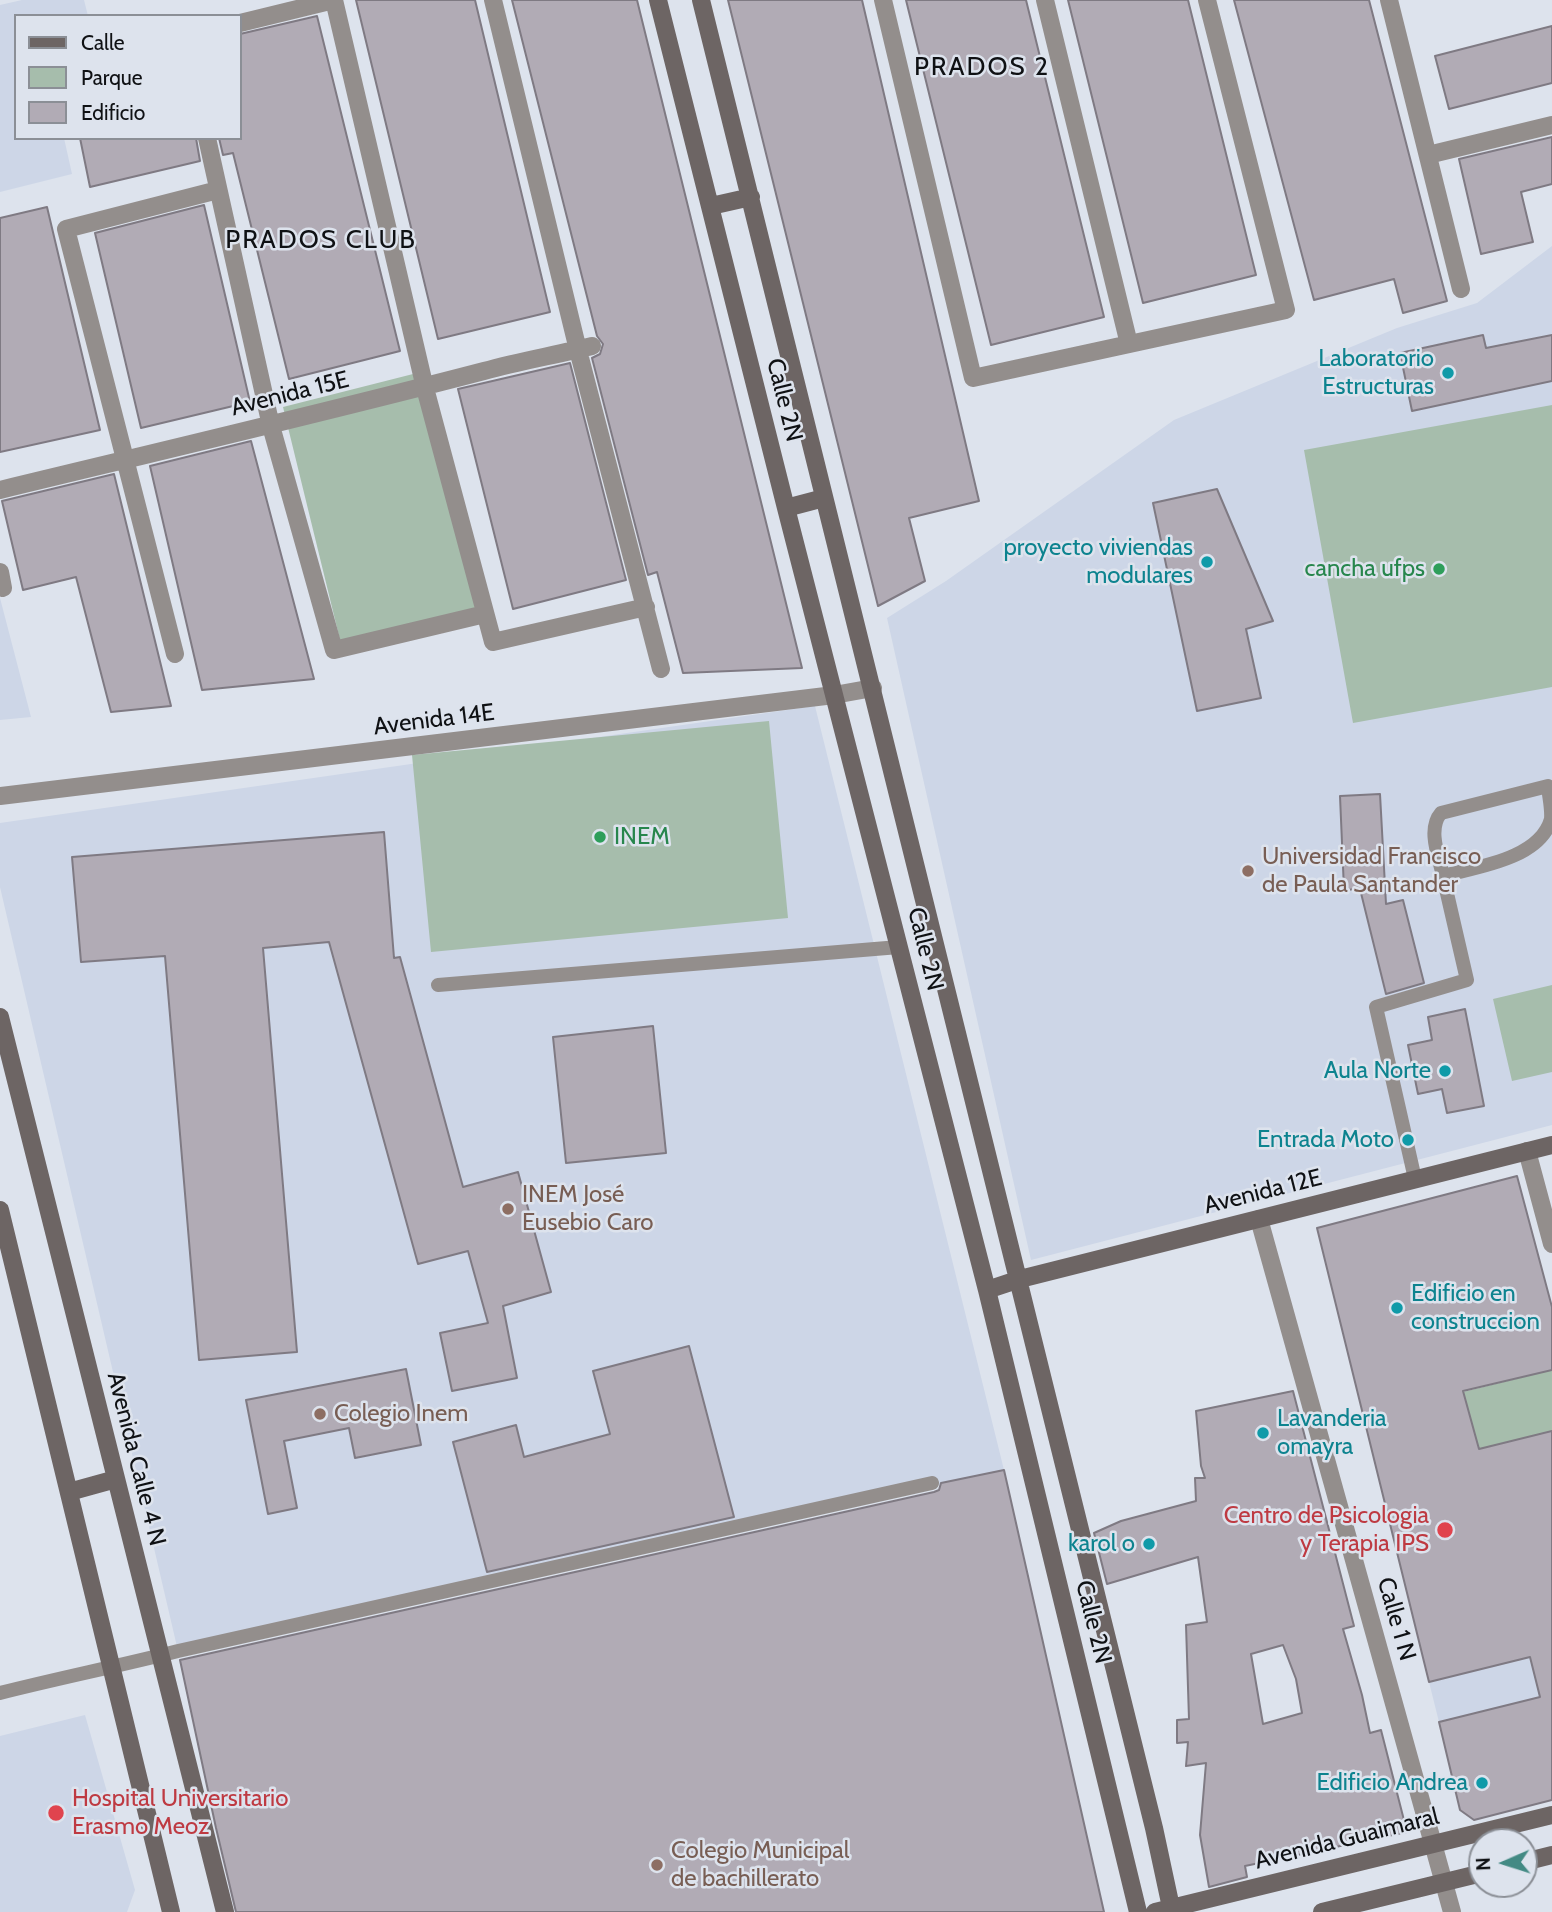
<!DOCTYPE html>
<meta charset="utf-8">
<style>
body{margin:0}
#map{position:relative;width:1552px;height:1912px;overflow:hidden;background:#dde3ed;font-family:Cabin,sans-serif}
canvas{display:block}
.legend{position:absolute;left:14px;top:14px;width:228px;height:126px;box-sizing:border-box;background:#dde3ed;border:2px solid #8b8f96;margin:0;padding:9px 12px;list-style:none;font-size:21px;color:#0f1114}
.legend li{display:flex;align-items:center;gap:14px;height:35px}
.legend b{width:35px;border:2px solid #8b8f96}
.north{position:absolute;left:1468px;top:1828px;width:70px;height:70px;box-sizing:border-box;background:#dde3ed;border:2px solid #8b8f96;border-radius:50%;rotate:267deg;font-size:19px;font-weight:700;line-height:28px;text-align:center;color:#0f1114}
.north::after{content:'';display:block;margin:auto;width:24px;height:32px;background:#438a84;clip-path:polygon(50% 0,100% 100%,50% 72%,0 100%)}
</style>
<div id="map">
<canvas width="1552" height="1912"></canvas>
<ul class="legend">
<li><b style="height:9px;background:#6d6564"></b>Calle</li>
<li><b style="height:19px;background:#a6bdac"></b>Parque</li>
<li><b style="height:19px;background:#b1abb5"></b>Edificio</li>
</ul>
<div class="north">N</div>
</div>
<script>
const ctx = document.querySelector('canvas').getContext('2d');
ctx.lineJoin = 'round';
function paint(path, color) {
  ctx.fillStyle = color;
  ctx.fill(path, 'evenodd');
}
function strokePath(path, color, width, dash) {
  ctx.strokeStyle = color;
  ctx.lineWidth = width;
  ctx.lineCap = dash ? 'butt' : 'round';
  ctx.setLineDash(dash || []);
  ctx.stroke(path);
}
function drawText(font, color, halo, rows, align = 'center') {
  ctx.font = font + ' Cabin,sans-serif';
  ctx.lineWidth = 5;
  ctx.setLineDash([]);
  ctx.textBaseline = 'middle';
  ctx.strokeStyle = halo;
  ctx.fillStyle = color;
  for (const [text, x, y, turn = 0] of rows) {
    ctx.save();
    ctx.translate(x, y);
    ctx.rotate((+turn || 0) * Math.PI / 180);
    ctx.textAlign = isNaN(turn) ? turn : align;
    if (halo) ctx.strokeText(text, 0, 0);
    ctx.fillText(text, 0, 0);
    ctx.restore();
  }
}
const built = new Path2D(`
 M22,0h62l4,16h-72v122h48l8,36 -72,18v-187z
 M1552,246v879l-521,135 -144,-642 59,-37 228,-161 223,-92 80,-25z
 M0,598l31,119 -31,3z
 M815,706l189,764 -826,181 -178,-764v-64z
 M1530,1657l10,40 -101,25 -10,-40z
 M85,1715l50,175 -8,22h-127v-176z`);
const green = new Path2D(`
 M417,373l60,240 -136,31 -58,-237z
 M1552,405v282l-199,36 -49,-273z
 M769,721l19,197 -357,34 -19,-197z
 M1552,985v87l-40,9 -19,-82z
 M1552,1370v61l-73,18 -16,-57z`);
const building = new Path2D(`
 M356,0h119l75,312 -112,27z
 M512,0h125l165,668 -119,5 -26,-101 -9,3 -56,-217 8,-4 3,-10 -6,-8z
 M728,0h134l117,501 -70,17 16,63 -47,25z
 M906,0h120l78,317 -113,28z
 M1068,0h120l68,275 -113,28z
 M1234,0h135l78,301 -44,12 -9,-34 -80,21z
 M317,16l83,335 -111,28 -56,-226 -10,2 -4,-17h21v-104z
 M1552,26v57l-103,26 -14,-53z
 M1552,137v47l-31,8 12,50 -52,12 -22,-95z
 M80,138h116l4,23 -110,26z
 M204,205l46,197 -109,26 -46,-195z
 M47,207l53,223 -100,22v-234z
 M1483,335l3,13 66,-13v46l-140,30 -12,-58z
 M570,363l56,217 -113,29 -55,-220z
 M251,441l63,238 -112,11 -52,-224z
 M114,474l54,220 3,12 -60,6 -35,-135 -53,13 -21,-89z
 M1217,489l56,132 -27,8 15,69 -64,13 -44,-208z
 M1380,794l6,110 17,-4 21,83 -38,11 -26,-105 -16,1 -4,-94z
 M384,832l10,126 6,-1 63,230 55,-15 33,120 -48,14 14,72 -65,13 -12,-58 48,-10 -20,-72 -50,13 -89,-322 -66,6 34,404 -98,8 -34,-404 -84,6 -9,-105z
 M1465,1009l19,97 -37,7 -5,-24 -24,5 -10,-49 24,-5 -4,-23z
 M653,1026l13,127 -100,10 -13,-126z
 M1517,1176l35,131v63l-89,21 16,58 73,-18v369l-78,20 -14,-10 -21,-88 101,-25 -10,-40 -101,25 -112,-454z
 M689,1346l45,171 -247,55 -34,-130 63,-17 8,32 86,-23 -17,-63z
 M406,1369l15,76 -66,13 -6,-30 -65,13 13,67 -29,6 -22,-114z
 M1293,1391l61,235 -11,3 19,66 8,38 11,-3 26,102 -162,34 2,11 -38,10 -9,-52 6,-72 -20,3 2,-24 -11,1v-23l12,-1 -3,-94 21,-3 -9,-65 -91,27 -13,-51 27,-12 75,-20 -1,-23h10l-4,-12 -5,-55zM1283,1645l13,34 6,34 -39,11 -12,-70z
 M1004,1470l100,442h-868l-20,-84 -36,-168 754,-168 5,-2 2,-7z`);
const lane = new Path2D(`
 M1548,786c1,11 4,23 3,33 -11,40 -75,48 -108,57 -4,-19 -16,-47 -2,-63z
 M438,985l461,-38
 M1415,1179l-39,-172 91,-27 -24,-104
 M0,1693c59,-15 119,-27 178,-42l754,-168`);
const street = new Path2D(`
 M334,0l91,388 68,254 153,-35
 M493,0l85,350 83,319
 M883,0l90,378 313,-68 -79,-310
 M1045,0l84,344
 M1389,0l72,289
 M240,23l94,-23
 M207,138l64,288 63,224 151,-36
 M1428,155l124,-30
 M0,490c161,-39 323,-77 484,-119 36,-10 72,-16 108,-25
 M0,572l3,16
 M175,654l-109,-425 152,-39
 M0,796l834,-101 39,-7
 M1527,1151l25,93
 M1259,1219l193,693`);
const secondary = new Path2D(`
 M658,0l128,508 201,782 151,622
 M701,0l453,1828 18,84
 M711,206l40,-9
 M786,508l38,-10
 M0,1017l225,895
 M0,1210l171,702
 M987,1290l33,-11 532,-134
 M69,1492l47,-13
 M1524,1862l28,-7
 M1155,1912l397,-97
 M1322,1912l160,-39`);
const markers = [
 [1448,373,7,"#0f9aa8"],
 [1207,562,7,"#0f9aa8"],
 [1439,569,7,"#2e9e5b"],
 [600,837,7,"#2e9e5b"],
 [1248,871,7,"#8d6e63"],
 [1445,1071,7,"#0f9aa8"],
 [1408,1140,7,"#0f9aa8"],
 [508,1209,7,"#8d6e63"],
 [1397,1308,7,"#0f9aa8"],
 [320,1414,7,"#8d6e63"],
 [1263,1433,7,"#0f9aa8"],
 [1445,1530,9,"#e0444e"],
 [1149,1544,7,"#0f9aa8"],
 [1482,1783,7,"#0f9aa8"],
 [56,1813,9,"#e0444e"],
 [657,1865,7,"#8d6e63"]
];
const cultureNames = [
 ["Laboratorio",1434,359],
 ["Estructuras",1434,387],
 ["proyecto viviendas",1193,548],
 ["modulares",1193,576],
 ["Aula Norte",1431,1071],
 ["Entrada Moto",1394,1140],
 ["Edificio en",1411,1294,"left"],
 ["construccion",1411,1322,"left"],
 ["Lavanderia",1277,1419,"left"],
 ["omayra",1277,1447,"left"],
 ["karol o",1135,1544],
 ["Edificio Andrea",1468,1783]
];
const streetNames = [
 ["Avenida 15E",290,394,-14],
 ["Calle 2N",784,400,76],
 ["Avenida 14E",434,720,-7],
 ["Calle 2N",925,949,76],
 ["Avenida 12E",1263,1192,-14],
 ["Avenida Calle 4 N",136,1459,76],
 ["Calle 1 N",1396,1619,74],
 ["Calle 2N",1093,1622,76],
 ["Avenida Guaimaral",1347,1839,-14]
];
const leisureNames = [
 ["cancha ufps",1425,569],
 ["INEM",614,837,"left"]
];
const educationNames = [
 ["Universidad Francisco",1262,857],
 ["de Paula Santander",1262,885],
 ["INEM José",522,1195],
 ["Eusebio Caro",522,1223],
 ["Colegio Inem",334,1414],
 ["Colegio Municipal",671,1851],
 ["de bachillerato",671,1879]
];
const healthNames = [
 ["Centro de Psicologia",1429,1516],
 ["y Terapia IPS",1429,1544],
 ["Hospital Universitario",72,1799,"left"],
 ["Erasmo Meoz",72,1827,"left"]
];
const neighbourhoodNames = [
 ["PRADOS 2",982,67],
 ["PRADOS CLUB",321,240]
];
paint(built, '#cdd6e7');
paint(green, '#a6bdac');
paint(building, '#b1abb5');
strokePath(building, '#7f7a83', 2);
strokePath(lane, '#938e8c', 14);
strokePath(street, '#938e8c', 18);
strokePath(secondary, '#6d6564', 18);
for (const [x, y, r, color] of markers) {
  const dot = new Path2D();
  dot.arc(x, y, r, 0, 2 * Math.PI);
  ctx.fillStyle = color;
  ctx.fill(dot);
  strokePath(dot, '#dde3ed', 2.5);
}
drawText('24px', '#0d838f', '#dde3ed', cultureNames, 'right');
drawText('24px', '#0f1114', '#dde3ed', streetNames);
drawText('24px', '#27864d', '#dde3ed', leisureNames, 'right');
drawText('24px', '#785e54', '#dde3ed', educationNames, 'left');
drawText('24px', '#be3a42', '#dde3ed', healthNames, 'right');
ctx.letterSpacing = '2px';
drawText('26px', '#0f1114', '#dde3ed', neighbourhoodNames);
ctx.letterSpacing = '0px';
</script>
